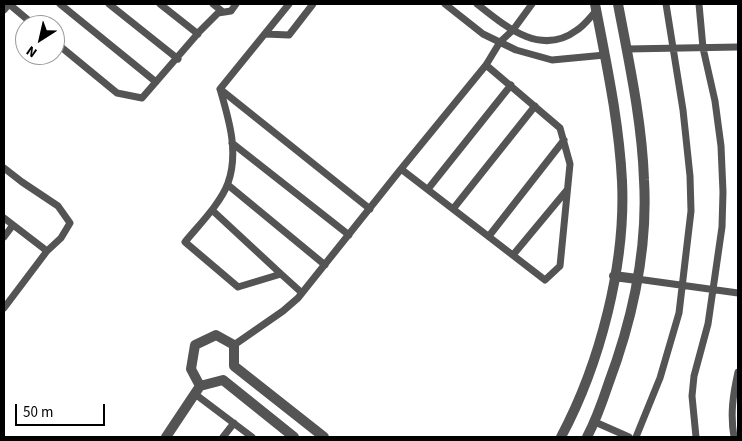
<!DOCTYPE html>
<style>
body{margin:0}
#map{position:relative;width:742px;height:441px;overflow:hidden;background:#fff;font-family:"Source Sans 3",sans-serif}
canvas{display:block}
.frame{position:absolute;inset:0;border:5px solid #000;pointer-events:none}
.north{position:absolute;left:15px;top:15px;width:50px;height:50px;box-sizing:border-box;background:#fff;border:1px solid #999;border-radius:50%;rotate:215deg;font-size:14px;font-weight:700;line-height:20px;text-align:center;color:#000}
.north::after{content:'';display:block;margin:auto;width:18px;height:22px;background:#000;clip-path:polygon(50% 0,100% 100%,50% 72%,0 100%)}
.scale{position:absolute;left:15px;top:404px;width:90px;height:22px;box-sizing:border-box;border:2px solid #000;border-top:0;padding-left:6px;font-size:15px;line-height:18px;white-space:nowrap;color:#000;-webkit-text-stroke:4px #fff;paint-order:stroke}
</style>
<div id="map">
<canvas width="742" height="441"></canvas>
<div class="frame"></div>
<div class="north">N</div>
<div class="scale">50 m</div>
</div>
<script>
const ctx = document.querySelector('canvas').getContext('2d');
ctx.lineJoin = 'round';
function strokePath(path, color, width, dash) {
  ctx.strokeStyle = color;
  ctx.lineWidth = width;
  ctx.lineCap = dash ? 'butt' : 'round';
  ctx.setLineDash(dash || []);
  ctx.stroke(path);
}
const service = new Path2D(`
 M60,4l96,78
 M109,4l69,55
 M160,4l38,30
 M213,4l10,8
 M289,4l-69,85c9,31 19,63 8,94 -7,20 -30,43 -43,59l53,45 43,-13 21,19
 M445,4l38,30 33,16 36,10 53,-5
 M477,4c29,23 64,53 100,26 8,-5 14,-14 20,-20
 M4,10l5,-6 25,21
 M265,34l24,1 24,-31
 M55,42l62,51 25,5 58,-67 18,-18 13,-2 5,-7
 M627,49l111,-2
 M486,65l74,63 10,36 -10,102 -15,14 -144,-111 85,-104 14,-23 13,-12 19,-26
 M220,89l150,120
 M232,143l117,92
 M4,168l18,14 36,24 12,17 -9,15 -14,13 -43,-33
 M228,185l97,80
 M428,189l83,-104
 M453,209l82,-103
 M212,210l69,64
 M489,236l75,-96
 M4,237l9,-12
 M513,255l54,-65
 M637,279l101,14
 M4,308l43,-57
 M234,345l49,-34 15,-13 103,-129
 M195,394l57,43
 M595,422l34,15
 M223,437l11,-14
 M636,437l24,-59 19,-65 12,-102 -1,-35 -7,-66 -17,-106
 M696,437l-4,-41 2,-20 14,-52 14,-97 1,-35 -2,-46 -6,-45 -12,-53 -4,-44
 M734,437c-4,-23 -1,-42 4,-65`);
const minor = new Path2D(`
 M614,276l23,3
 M200,386l-9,-17 4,-24 21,-10 18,10v21l90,71
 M166,437l34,-51 23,-6 71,57
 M561,437c39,-73 65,-173 61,-256 -3,-60 -16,-119 -27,-177
 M587,437c9,-17 15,-34 21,-52 24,-64 40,-136 36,-205 -2,-59 -15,-118 -26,-176`);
strokePath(service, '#545454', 7);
strokePath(minor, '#545454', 10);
</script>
